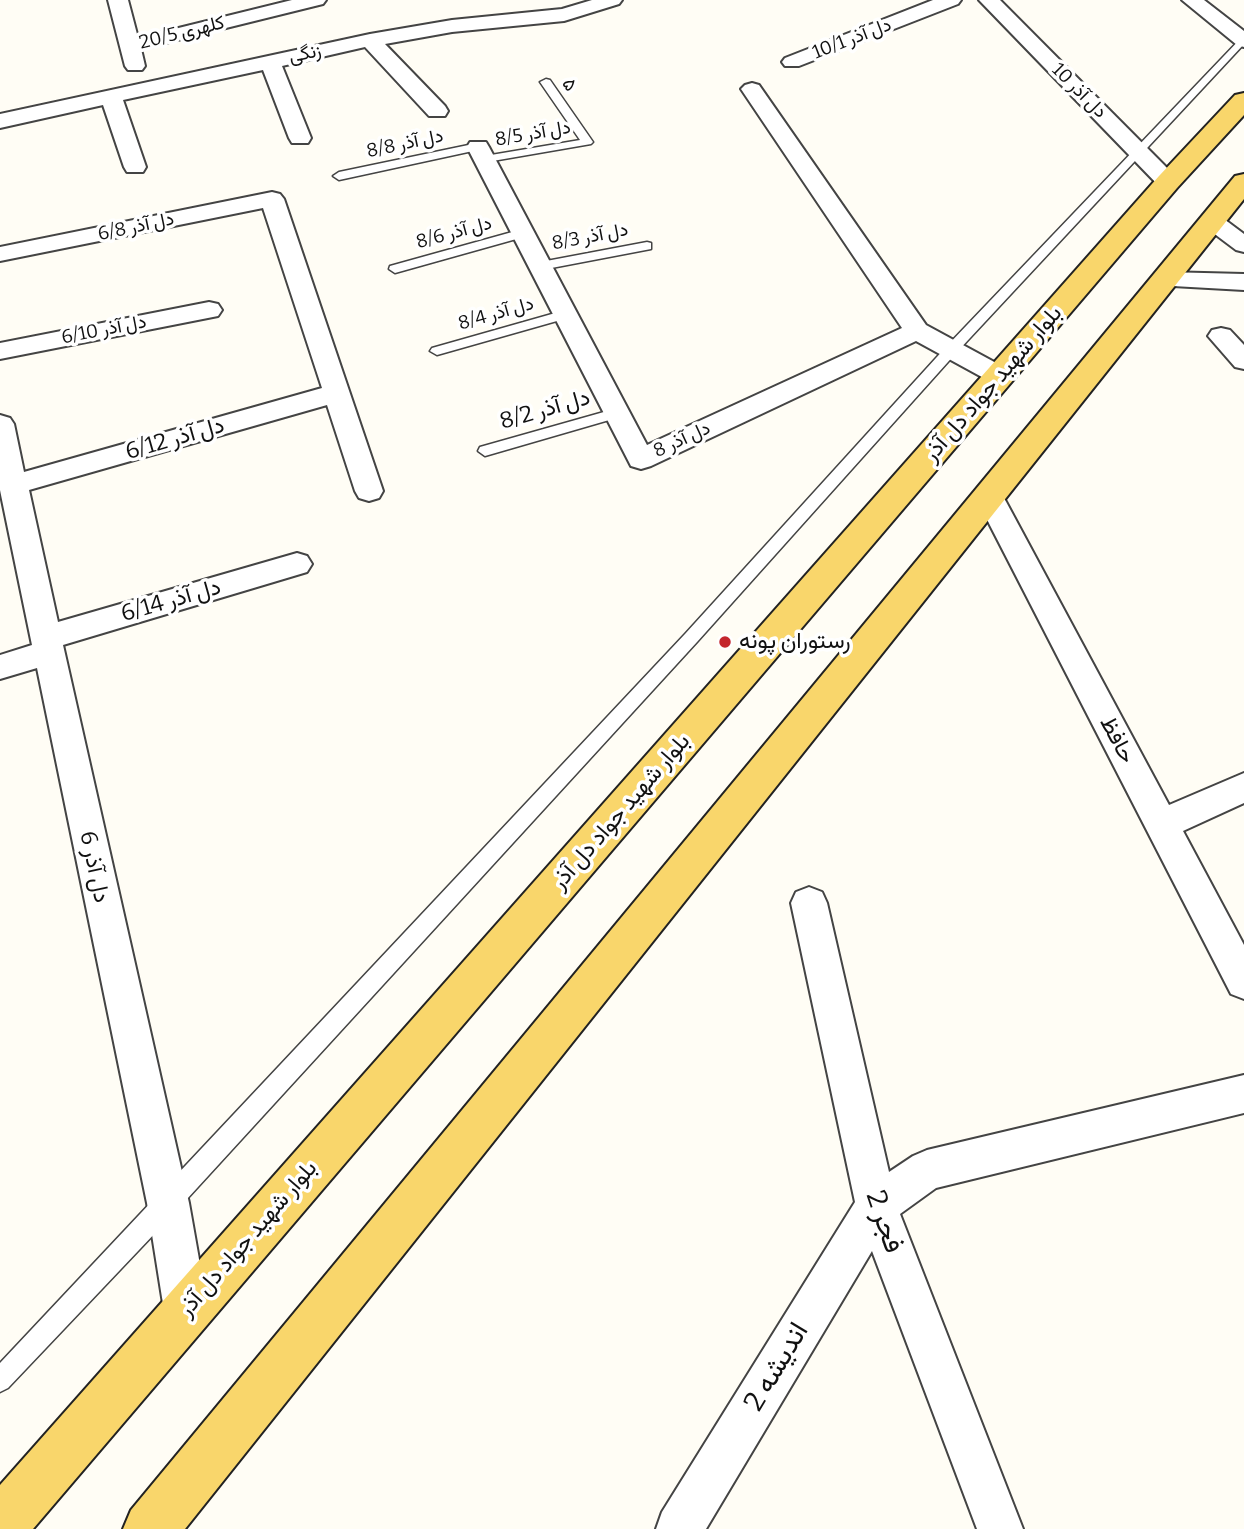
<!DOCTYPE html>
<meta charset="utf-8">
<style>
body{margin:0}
canvas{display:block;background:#fffdf5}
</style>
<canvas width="1244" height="1529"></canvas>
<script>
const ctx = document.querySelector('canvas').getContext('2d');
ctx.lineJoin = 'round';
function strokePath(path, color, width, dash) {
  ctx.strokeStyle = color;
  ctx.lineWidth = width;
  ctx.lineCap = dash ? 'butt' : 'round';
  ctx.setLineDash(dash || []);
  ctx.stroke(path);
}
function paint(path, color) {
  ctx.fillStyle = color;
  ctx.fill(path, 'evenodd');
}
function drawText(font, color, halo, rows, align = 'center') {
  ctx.font = font + ' Bitter,Vazirmatn,serif';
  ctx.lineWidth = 7;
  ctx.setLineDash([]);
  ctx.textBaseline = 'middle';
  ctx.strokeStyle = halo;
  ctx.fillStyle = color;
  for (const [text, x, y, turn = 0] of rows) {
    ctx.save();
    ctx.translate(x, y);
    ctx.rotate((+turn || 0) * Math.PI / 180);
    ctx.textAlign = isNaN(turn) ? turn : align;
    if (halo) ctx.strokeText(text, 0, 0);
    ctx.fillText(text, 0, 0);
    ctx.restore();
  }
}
const lane = new Path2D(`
 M1244,35v9l-288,309 -259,289 -521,569 -168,177 -8,4v-29l685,-729 261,-287z
 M546,79l4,1 43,62 -2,2 -110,19v-6l4,-1 95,-16 -40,-58z
 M478,143l4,2v4l-143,31 -6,-4 6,-4z
 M523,229l4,1v6l-132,37 -6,-4 1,-3z
 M647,242l4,1v6l-110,21 -6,-4 6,-4z
 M566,310l7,4 -2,3 -134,38 -7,-4 2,-3z
 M618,408l5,2v6l-138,40 -7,-5 2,-4z`);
const street = new Path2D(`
 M108,0h20l10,38 154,-38h34l-3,4 -182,45 4,17 -3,4h-14l-3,-4z
 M592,0h30l-3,4 -55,17 -112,11 -67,12 60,62 3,5 -3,5h-16l-64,-69 -83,19 29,72 -3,5h-16l-3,-5 -26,-68 -140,30 23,67 -3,5h-16l-3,-5 -21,-62 -103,23v-14l370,-80 82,-14 110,-11z
 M933,0h28l-3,4 -159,62h-14l-3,-4 3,-4z
 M979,0h21l176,177 3,5 -3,5h-16z
 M1182,0h22l40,31v16l-7,-2z
 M752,83l7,2 167,240 83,45 4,6 -4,6 -9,3 -9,-3 -75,-41 -265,125 -10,3 -10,-3 -164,-319 3,-5h16l3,5 158,298 255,-117 -161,-239 4,-4z
 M272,192l8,2 4,5 99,292 -4,7 -10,3 -10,-3 -4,-7 -28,-86 -298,85 29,132 239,-69 10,3 5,8 -5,8 -244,73 126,558 19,107 -7,15 -15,7 -15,-7 -7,-15 -17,-107 -110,-535 -37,11v-24l32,-10 -32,-155v-75l10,3 4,6 10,48 298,-84 -59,-180 -263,53v-14z
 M1212,214l8,2 24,18v18l-8,-2 -32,-24 -4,-5 4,-5z
 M1164,272l80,2v16l-89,-5 -3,-5 3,-5z
 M209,302l9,2 4,6 -4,6 -218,43v-16z
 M1221,328l9,2 14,15v24l-9,-2 -27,-31 4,-6z
 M990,488l10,3 4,7 165,307 75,-32v30l-61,28 61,114v54l-13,-5 -255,-496 4,-7z
 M809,887l13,5 5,11 62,269 24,-16 14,-6 317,-75v38l-308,75 -36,26 123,315h-46l-105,-278 -166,278h-50l6,-17 193,-310 -64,-299 5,-11z`);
const primary = new Path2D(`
 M1244,93v22l-67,73 -1144,1341h-33v-44l1159,-1309 76,-81z
 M1244,174v25l-1059,1330h-62l8,-19 1104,-1334z`);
const markers = [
 [725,642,7,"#c4262e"]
];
const farStreetnames = [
 ["کلهری 20/5",182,33,-14],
 ["دل آذر 10/1",852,39,-21],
 ["زنگی",305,54,-12],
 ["۵",569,85,56],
 ["دل آذر 10",1079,91,45],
 ["دل آذر 8/5",533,134,-10],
 ["دل آذر 8/8",405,144,-12],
 ["دل آذر 6/8",136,227,-12],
 ["دل آذر 8/6",454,233,-15],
 ["دل آذر 8/3",590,237,-11],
 ["دل آذر 8/4",496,314,-16],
 ["دل آذر 6/10",104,330,-11],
 ["دل آذر 8",682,440,-25]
];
const streetNames = [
 ["بلوار شهید جواد دل آذر",993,384,-49],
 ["دل آذر 8/2",545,410,-16],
 ["دل آذر 6/12",175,439,-16],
 ["دل آذر 6/14",171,601,-16],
 ["حافظ",1117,740,62],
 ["بلوار شهید جواد دل آذر",621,812,-49],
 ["دل آذر 6",94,867,78],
 ["بلوار شهید جواد دل آذر",248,1239,-49]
];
const poiNames = [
 ["رستوران پونه",739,642]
];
const nearStreetnames = [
 ["فجر 2",884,1222,71],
 ["اندیشه 2",777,1367,-59]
];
strokePath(lane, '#444', 3);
strokePath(street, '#444', 4);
strokePath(primary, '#222', 4);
paint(lane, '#fff');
paint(street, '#fff');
paint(primary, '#f9d66b');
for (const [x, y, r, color] of markers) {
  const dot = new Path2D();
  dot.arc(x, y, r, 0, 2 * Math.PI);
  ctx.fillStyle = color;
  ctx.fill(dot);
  strokePath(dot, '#fff', 2.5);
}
drawText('19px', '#111', '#fff', farStreetnames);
drawText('23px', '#111', '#fff', streetNames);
drawText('23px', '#111', '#fff', poiNames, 'left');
drawText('28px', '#111', '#fff', nearStreetnames);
</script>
